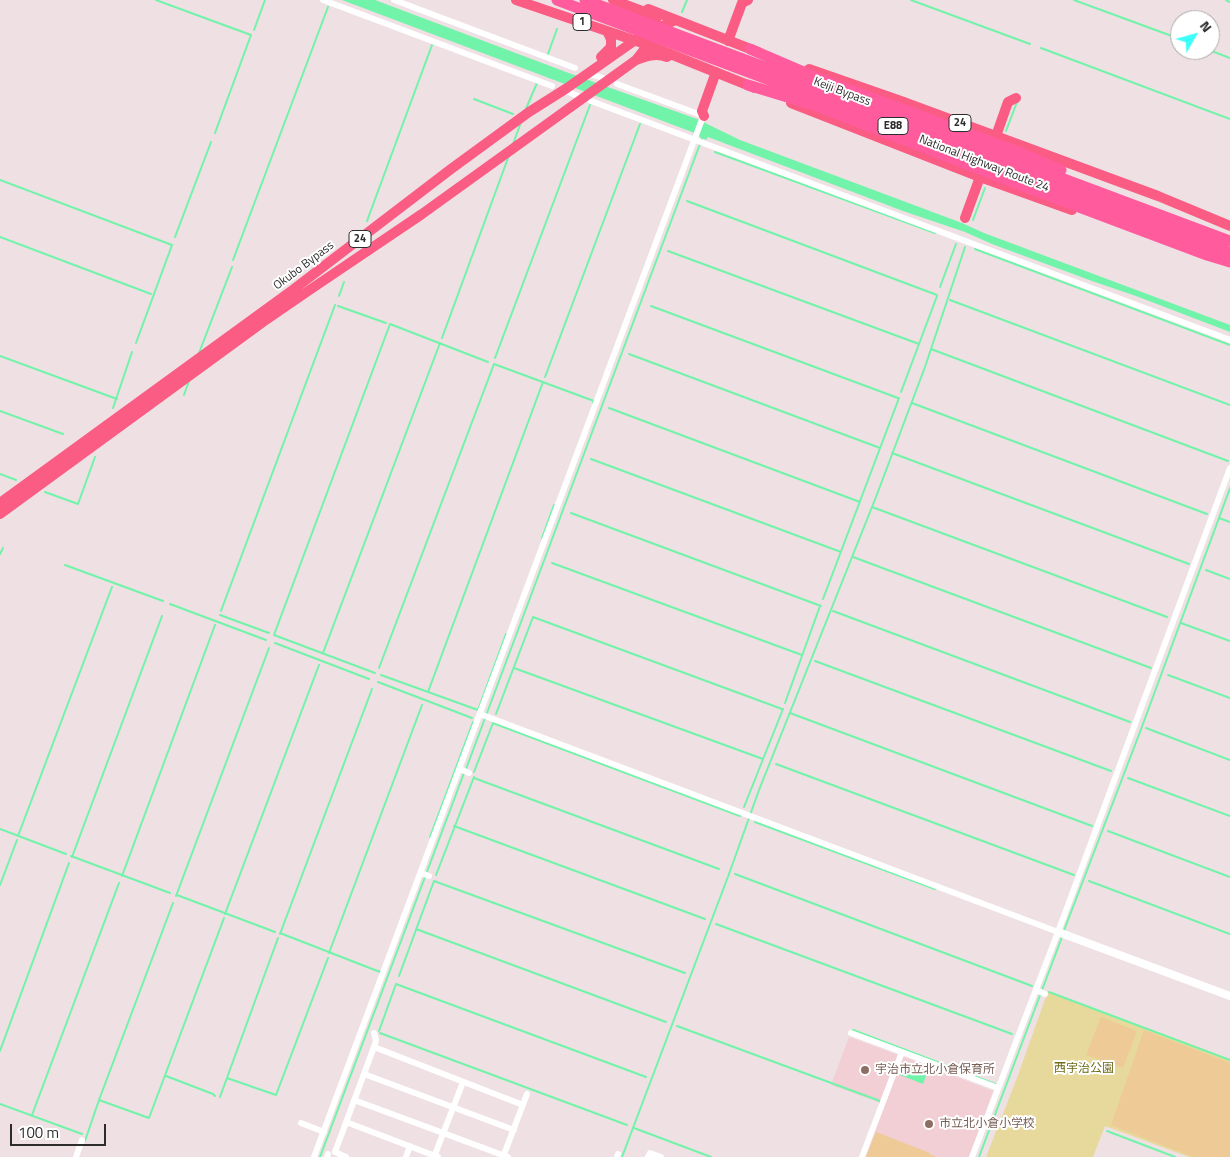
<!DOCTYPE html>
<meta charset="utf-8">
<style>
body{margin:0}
#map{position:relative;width:1230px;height:1157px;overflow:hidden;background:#efe0e4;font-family:"Titillium Web",sans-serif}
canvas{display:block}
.north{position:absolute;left:1170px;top:10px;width:50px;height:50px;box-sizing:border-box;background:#fff;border:1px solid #ababab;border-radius:50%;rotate:52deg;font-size:14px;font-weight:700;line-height:20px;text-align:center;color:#2d2d2d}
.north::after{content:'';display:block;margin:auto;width:18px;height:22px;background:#3dfffa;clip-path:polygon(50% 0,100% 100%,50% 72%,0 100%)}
.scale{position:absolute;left:10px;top:1124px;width:96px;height:22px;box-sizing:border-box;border:2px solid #2d2d2d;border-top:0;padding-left:6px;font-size:15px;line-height:18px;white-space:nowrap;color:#2d2d2d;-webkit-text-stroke:4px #fff;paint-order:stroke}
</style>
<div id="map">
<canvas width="1230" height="1157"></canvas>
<div class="north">N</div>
<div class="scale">100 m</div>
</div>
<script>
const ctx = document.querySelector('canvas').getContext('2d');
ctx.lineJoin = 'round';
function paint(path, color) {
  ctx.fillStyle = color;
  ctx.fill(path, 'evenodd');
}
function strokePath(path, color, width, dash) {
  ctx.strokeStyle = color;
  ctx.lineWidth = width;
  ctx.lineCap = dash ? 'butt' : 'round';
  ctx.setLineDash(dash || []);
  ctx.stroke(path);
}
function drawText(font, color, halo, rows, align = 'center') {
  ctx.font = font + ' "Titillium Web","Noto Sans JP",sans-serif';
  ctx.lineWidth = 4;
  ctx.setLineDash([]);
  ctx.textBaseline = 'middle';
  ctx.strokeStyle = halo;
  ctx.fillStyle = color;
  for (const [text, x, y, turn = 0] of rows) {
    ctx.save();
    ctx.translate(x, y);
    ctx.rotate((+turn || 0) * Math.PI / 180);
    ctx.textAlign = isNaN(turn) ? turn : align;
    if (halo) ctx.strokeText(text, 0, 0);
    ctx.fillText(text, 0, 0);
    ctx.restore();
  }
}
const education = new Path2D(`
 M849,1037l49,18 -17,48 -50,-18z
 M902,1056l91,35 -24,66h-105z`);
const green = new Path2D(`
 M1048,991l182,68v98h-41l-84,-31 -12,31h-107l31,-79z`);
const pitch = new Path2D(`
 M1101,1017l36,14 -14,37 -37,-13z
 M1144,1030l86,33v94h-37l-82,-32z
 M876,1132l54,21 -1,1 8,3h-71z`);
const water = new Path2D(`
 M342,0h33l191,72 131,47 43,21 222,83 22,10 246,92v7l-94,-36 -44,-15 -100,-37 -27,-12 -62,-21 -195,-74 -2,3 -8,-4 -6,-4z
 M905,1064l22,9 -4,11 -23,-9z`);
const stream = new Path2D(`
 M156,0l95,35 -36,98
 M911,0l119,44
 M1074,0l106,39
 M1226,0l4,2
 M682,12l5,-12
 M254,30l11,-30
 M1041,48l189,71
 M1209,50l21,8
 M548,54l9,-25
 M474,99l39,15
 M525,111l12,-28
 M1006,131l11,-29
 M513,144l7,-19
 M715,152l220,81
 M0,180l172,65 -36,98
 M687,201l250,94
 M973,220l12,-32
 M367,221l65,-176
 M0,237l151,57
 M175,237l36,-95
 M975,249l255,96
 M668,251l251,93
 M233,260l95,-253
 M940,287l16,-43
 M339,296l5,-14
 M950,300l280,105
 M338,306l48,17
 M651,306l247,92
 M390,324l98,38
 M442,338l66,-180
 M931,349l297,112
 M199,353l33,-86
 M629,354l251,94
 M0,356l117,43
 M495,358l95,-253
 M494,364l100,37 -1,2
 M545,377l95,-253
 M901,392l36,-96
 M184,395l5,-14
 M912,403l295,111
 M113,408l19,-56
 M609,408l251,94
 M0,411l63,23
 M892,453l297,111
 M591,459l250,93
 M0,474l16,6
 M45,492l33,12 17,-47
 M872,507l295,110
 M571,513l250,93
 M1219,518l11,4
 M542,538l12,-33
 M0,554l3,-6
 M853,557l298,111
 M552,563l250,92
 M65,565l98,36
 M1206,570l24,9
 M823,599l76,-201
 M170,604l96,36
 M221,611l114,-306
 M833,611l297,111
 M220,615l49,18
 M1181,623l49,18
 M275,643l94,36
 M323,653l117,-310
 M815,661l296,110
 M379,668l115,-304
 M514,668l249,91
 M375,673l-101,-38 116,-311
 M381,675l97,35 28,-76
 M1168,675l62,23
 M378,682l94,36
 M428,692l115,-310
 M785,703l35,-97
 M790,713l302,113
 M496,714l37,-97 249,92
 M493,723l247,93
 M1146,728l84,32
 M776,764l298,111
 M466,769l237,-633
 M474,772l19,-49
 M474,778l245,91
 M1128,778l102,38
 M744,807l39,-98
 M755,822l180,67
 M454,826l251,93
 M0,829l66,25
 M1108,831l122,46
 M18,836l94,-249
 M430,837l43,-115
 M71,856l99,37
 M72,857l90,-241
 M735,874l297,112
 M436,875l38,-98
 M122,876l93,-251
 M434,881l251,92
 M1089,881l141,53
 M0,885l17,-45
 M177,895l98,37
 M176,896l93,-248
 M225,914l94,-249
 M716,924l296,110
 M416,929l250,93
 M280,933l100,39v-1
 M1063,933l77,-201 90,-244
 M280,934l92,-245
 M329,953l93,-248
 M399,976l35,-95
 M396,984l250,93
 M1049,992l181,68
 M677,1026l203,75v2
 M853,1030l142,54
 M379,1031l17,-47
 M380,1033l247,92
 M0,1051l69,-188
 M166,1076l47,18 2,2
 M227,1078l49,17 52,-137
 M220,1097l58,-159
 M99,1100l50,18 75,-200
 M0,1104l82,30
 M32,1115l87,-232
 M634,1128l77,29
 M1107,1131l68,26
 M85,1141l14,-41 74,-197
 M320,1157l144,-384
 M622,1157l107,-283 30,-84 117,-293 49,-130 40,-120
 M979,1157l83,-220`);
const minor = new Path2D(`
 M323,0l229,86
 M394,0l181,68
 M593,75l10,3
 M617,84l87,32
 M568,92l10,4
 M591,101l639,239
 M480,714l578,218
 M460,769l9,4
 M421,873l8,3
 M1036,990l9,4
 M851,1033l147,55
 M374,1047l149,58
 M364,1074l150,56
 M354,1100l154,57
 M346,1122l92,35
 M301,1123l23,9
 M76,1157l6,-17
 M314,1157l390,-1043
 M327,1157l1,-3
 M346,1157l-11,-5 39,-105 2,-7 -2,-7
 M406,1157l4,-11
 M434,1157l29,-75
 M503,1157l24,-63
 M617,1157l1,-3
 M648,1157l2,-4 11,4
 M862,1157l40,-105
 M972,1157l86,-225 172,-464`);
const tertiary = new Path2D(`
 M1058,932l172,64`);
const trunk = new Path2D(`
 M516,0l132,45 107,43
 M648,9l110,43
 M728,41l14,-38 6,-3
 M601,57l10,-10v-8l-4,-8
 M636,60c10,-4 20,-7 31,-3
 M809,69l92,32 257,95 72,30
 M791,103l189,74 92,33
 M704,116l-2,-5 14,-39
 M996,136l12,-34 8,-4
 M965,218l15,-41
 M0,503l294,-214 157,-120 78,-57 38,-24 67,-47 21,-12 21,-9
 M0,514l263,-192 51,-35 108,-73 214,-154c10,-12 18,-23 20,-40l-6,-6 -37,-14`);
const motorway = new Path2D(`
 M557,0l673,253
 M585,0l645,241
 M750,49l70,30 201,74 40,17
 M748,85l72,22 198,77 189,71 23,7`);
const markers = [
 [865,1070,5,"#8d6e63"],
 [929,1124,5,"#8d6e63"]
];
const shields = [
 [582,22,18],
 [960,123,22],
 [893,126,30],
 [360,239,22]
];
const shieldNames = [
 ["1",582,22],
 ["24",960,123],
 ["E88",893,126],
 ["24",360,239]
];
const streetNames = [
 ["Keiji Bypass",842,92,21],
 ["National Highway Route 24",984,164,21],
 ["Okubo Bypass",304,266,-37]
];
const parkNames = [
 ["西宇治公園",1084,1069]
];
const educationNames = [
 ["宇治市立北小倉保育所",875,1070],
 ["市立北小倉小学校",939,1124]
];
paint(education, '#f1cfd5');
paint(green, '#e7d99b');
paint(pitch, '#eeca97');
paint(water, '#71f3a9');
strokePath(stream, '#71f3a9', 2);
strokePath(minor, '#fff', 6);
strokePath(tertiary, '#fff', 8);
strokePath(trunk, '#fa5c83', 10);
strokePath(motorway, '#ff5b9d', 11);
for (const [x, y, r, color] of markers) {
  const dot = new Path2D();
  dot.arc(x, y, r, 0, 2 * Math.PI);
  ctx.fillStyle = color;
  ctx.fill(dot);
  strokePath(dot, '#fff', 2);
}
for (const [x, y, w] of shields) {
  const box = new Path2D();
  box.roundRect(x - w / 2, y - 8.5, w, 17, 4);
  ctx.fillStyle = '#fff';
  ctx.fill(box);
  strokePath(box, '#2d2d2d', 1);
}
drawText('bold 11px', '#2d2d2d', null, shieldNames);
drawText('12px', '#2d2d2d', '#fff', streetNames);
drawText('12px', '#6f6b19', '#fff', parkNames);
drawText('12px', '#785e54', '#fff', educationNames, 'left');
</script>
